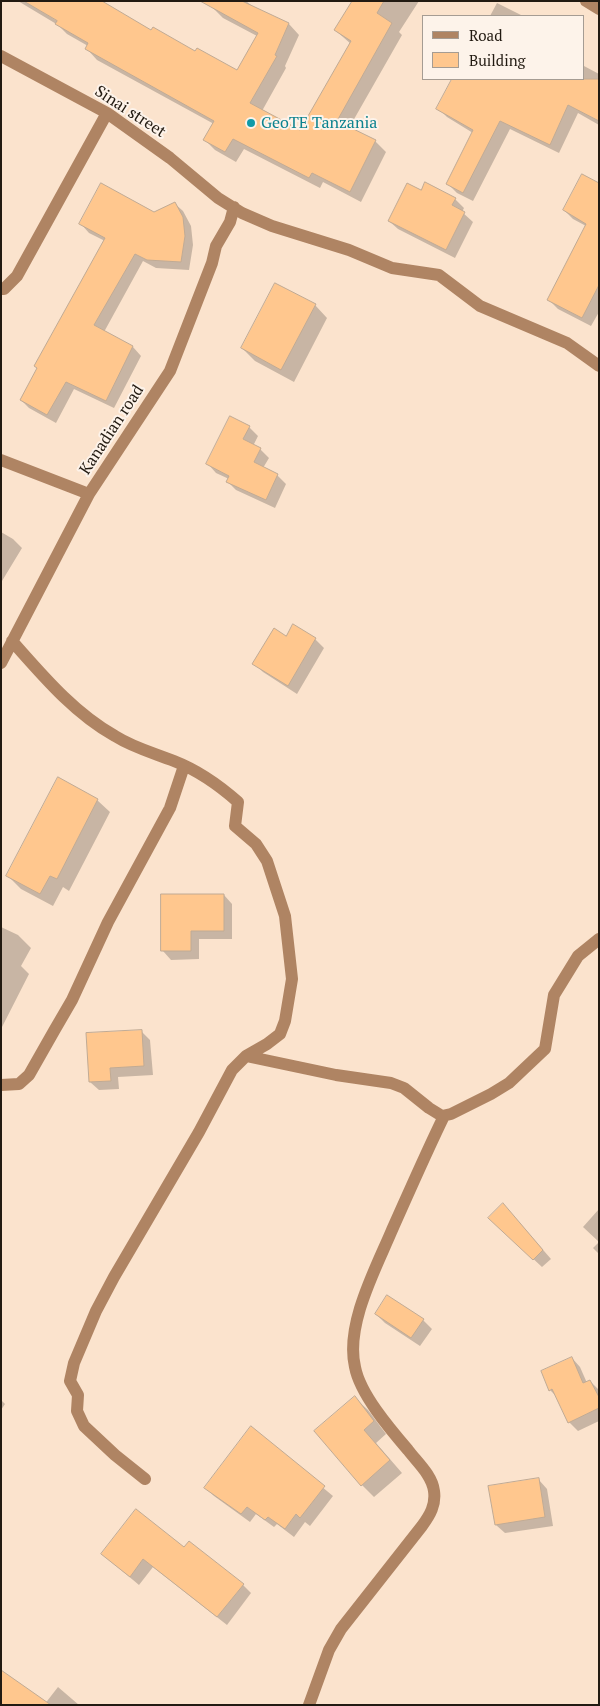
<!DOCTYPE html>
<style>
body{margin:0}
#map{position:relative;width:600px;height:1706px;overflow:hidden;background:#fbe3cd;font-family:"PT Serif",serif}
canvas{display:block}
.frame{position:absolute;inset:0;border:2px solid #221a11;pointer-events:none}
.legend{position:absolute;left:422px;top:15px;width:162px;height:65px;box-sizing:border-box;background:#fdf3ea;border:1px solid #a59c93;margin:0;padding:6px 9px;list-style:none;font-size:15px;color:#221a11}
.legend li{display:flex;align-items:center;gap:10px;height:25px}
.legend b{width:25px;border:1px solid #a59c93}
</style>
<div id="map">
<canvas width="600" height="1706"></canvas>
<div class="frame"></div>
<ul class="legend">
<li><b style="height:6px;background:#af8463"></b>Road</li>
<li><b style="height:14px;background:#ffc78e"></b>Building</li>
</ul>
</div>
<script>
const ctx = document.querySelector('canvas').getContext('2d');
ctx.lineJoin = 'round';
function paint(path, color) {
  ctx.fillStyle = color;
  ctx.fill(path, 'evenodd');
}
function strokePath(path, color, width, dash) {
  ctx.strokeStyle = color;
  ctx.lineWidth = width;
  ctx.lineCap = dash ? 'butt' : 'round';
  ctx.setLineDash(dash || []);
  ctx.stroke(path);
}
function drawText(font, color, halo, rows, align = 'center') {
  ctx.font = font + ' "PT Serif",serif';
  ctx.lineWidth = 4;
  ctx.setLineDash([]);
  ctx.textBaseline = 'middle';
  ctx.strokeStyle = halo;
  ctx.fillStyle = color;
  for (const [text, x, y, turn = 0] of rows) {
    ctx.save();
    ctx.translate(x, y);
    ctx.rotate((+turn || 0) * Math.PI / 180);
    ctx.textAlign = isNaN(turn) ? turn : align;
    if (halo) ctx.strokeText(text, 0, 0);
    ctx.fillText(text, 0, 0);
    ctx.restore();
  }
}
const shadow = new Path2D(`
 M18,1h82l52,31 86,40 19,-36 -34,-18 -11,-11 3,-6h31l11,9 32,14 10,11 -14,31 1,2 -24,43 38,21 51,-88 -16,-14 19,-29h65l-20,31 3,3 -53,93 26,13 11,11 -25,50 -38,-20 -3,6 -76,-39 -8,13 -21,-12 -10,-10 9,-16 -117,-64 -10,-11 1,-3 -21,-12 -9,-9z
 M497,3l26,13h-33z
 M584,66l15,8v51l-21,-12 -19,40 -49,-24 -37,72 -16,-8 -9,-9 25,-51 -26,-16 -9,-9 15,-29h11l4,2 1,-2h115z
 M425,184l30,15 9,9 -2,4 11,10 -18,36 -57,-29 -9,-8 33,-29z
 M599,184v128l-8,14 -33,-17 -9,-9 37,-74 -13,-7 -9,-9z
 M174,203l9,8 8,15 2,19 -4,25 -33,-2 -13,-7 -39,71 29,15 8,9 -27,52 -40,-19 -18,34 -27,-15 -8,-8 84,-159 -16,-8 -8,-9 72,-11z
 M315,305l12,13 -33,64 -39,-21 -13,-13z
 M249,427l9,9 -5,10 7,3 9,9 -6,10 14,7 9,9 -11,24 -39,-18 -9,-9 2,-2 -13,-6 -8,-9z
 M1,532l12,7 9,9 -20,33z
 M293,626l22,13 9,9 -27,46 -34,-22 -9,-9 32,-26z
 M97,800l13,12 -41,79 -6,-4 -10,19 -32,-17 -13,-13z
 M224,895l8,9v35h-33v20l-28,1 -8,-9z
 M1,927l17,8 13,13 -10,18 8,8 -28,55z
 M141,1031l9,9 3,35 -35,2 1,12 -20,1 -9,-8z
 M599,1209v45l-6,-6 6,-6 -16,-15z
 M511,1213l40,46 -9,8 -43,-40z
 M376,1314l47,6 9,9 -12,17 -35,-23z
 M572,1358l8,9 7,16 3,-2 9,9v31l-21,10 -9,-9 -12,-25 -7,-7z
 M355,1398l13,12 18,24 -10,9 26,30 -28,24 -12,-12z
 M1,1400l4,4 -4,6z
 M251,1428l82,68 -23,30 -5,-4 -11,15 -17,-13 -3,3 -18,-13 -6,8 -36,-26 -8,-8z
 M539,1480l8,9 6,37 -48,7 -9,-8z
 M184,1548l59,37 8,8 -24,32 -74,-58 -14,18 -37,-31z
 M58,1687l21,18h-35z`);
const building = new Path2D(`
 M24,1h78l49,29 2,-3 42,24 2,-3 40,22 21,-37 -58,-32h42l47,22 -14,32 2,1 -27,47 50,27 51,-89 -17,-11 18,-29h32l-7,12 15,10 -55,98 39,19 -26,52 -38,-19 -3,5 -76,-39 -8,13 -22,-12 11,-19 -129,-72 3,-6 -33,-19 2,-3z
 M452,79h147v42l-31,-16 -18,40 -50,-24 -37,72 -17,-9 27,-54 -37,-21z
 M582,174l17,9v102l-17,33 -35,-18 39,-76 -23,-14z
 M425,182l31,16 -4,7 13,7 -19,38 -58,-29 19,-38 14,7z
 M101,183l53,29 21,-10 8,15 2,19 -4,26 -34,-2 -12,-6 -41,71 39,21 -27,55 -40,-19 -19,33 -27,-15 17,-32 -3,-2 71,-128 -26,-14z
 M275,283l41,21 -35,66 -40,-22z
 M230,416l20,10 -7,13 18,9 -7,14 24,12 -12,26 -40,-18 3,-6 -23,-12z
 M293,624l23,14 -28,48 -36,-22 22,-36 12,8z
 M58,777l40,22 -41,80 -7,-3 -10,18 -34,-18z
 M161,894h63v37h-33v20h-30z
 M142,1030l2,36 -34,2 1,13 -22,1 -3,-49z
 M503,1203l40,47 -10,10 -45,-42z
 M387,1295l37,24 -13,19 -36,-24z
 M572,1357l11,26 7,-3 9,17v11l-31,15 -16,-34 -3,2 -8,-20z
 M355,1396l19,25 -10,9 26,30 -29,26 -47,-55z
 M251,1426l74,60 -25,32 -4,-4 -11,15 -17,-12 -3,3 -18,-13 -6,7 -37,-26z
 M539,1478l6,39 -50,8 -7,-39z
 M136,1509l48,38 5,-6 55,43 -27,33 -74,-58 -13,18 -29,-23z
 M1,1670l50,35h-50z`);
const street = new Path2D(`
 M586,1l13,8
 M1,56l106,57 63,45 48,40 24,15 30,13 77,24 43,18 47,7 41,31 87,37 32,23
 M1,289h3l13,-13 90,-163
 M1,460l88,34
 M12,641c31,35 62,72 103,95 19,12 39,17 59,25 23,9 46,25 64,41l-3,24 21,18 11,17 18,55 7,63 -7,42 -5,13 -13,10 -21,12 -14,14 -33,62 -85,145 -18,34 -22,52 -4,18 8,14 -1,16 7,15 31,29 30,24
 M1,663l88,-169 81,-123 42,-108 4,-17 14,-24 4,-15
 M246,1056l90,19 55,8 13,5 25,20 13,8 9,-2 40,-20 18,-11 36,-34 9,-54 24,-39 21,-17
 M1,1085l18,-1 10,-9 25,-44 18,-31 36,-78 62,-114 14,-42
 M309,1705l20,-55 12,-21 81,-103c8,-11 14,-21 12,-35 -2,-16 -17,-29 -26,-41 -18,-21 -48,-56 -53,-83 -10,-42 21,-99 37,-137 17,-38 34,-77 52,-114`);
const markers = [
 [251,123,5,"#0f9aa8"]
];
const streetNames = [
 ["Sinai street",130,112,33],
 ["Kanadian road",112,430,-57]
];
const cultureNames = [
 ["GeoTE Tanzania",261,123]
];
paint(shadow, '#0003');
paint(building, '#ffc78e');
strokePath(building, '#c0aa94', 1);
strokePath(street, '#af8463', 12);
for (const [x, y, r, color] of markers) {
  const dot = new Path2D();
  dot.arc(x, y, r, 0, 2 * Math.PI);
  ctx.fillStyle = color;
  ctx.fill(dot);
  strokePath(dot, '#fdf3ea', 2);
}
drawText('16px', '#221a11', '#fdf3ea', streetNames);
drawText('16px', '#0d838f', '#fdf3ea', cultureNames, 'left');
</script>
